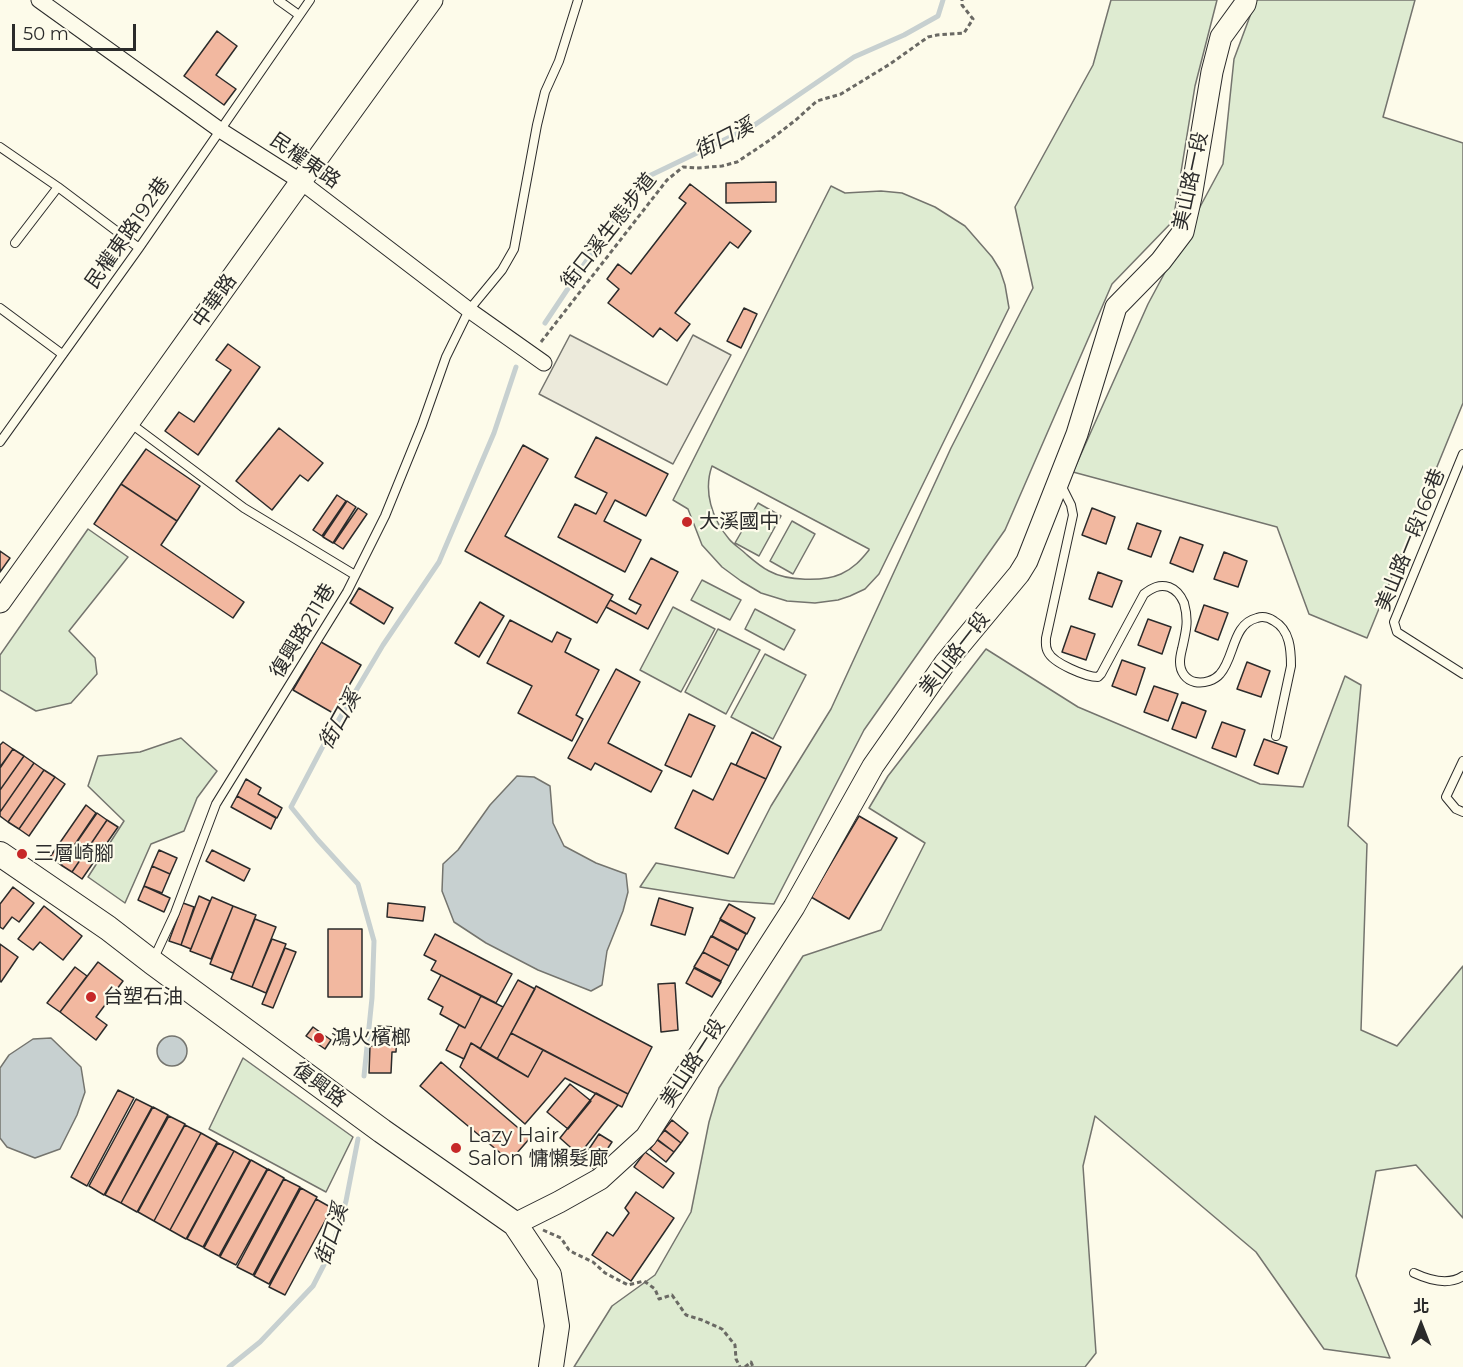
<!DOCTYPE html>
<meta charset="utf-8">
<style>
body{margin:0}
#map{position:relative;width:1463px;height:1367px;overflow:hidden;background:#fdfbea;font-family:Montserrat,"Noto Sans TC",sans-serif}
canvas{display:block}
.north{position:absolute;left:1391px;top:1295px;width:60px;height:60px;-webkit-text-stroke:4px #fdfbea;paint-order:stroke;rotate:0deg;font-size:16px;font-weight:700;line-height:24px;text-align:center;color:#2b2b2b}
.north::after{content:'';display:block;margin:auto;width:21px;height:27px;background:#2b2b2b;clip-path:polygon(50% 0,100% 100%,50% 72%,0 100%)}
.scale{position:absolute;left:12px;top:24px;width:124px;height:27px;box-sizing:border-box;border:3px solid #2b2b2b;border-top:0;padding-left:8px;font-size:18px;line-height:21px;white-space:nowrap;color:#2b2b2b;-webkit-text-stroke:4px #fdfbea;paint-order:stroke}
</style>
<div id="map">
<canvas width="1463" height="1367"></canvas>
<div class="north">北</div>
<div class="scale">50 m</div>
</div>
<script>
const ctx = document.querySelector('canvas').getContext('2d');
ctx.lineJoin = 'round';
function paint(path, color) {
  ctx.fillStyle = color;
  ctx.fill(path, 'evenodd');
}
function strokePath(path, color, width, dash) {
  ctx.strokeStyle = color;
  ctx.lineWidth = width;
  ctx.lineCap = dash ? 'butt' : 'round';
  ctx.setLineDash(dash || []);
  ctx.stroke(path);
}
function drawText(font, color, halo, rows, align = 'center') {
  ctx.font = font + ' Montserrat,"Noto Sans TC",sans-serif';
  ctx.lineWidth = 4.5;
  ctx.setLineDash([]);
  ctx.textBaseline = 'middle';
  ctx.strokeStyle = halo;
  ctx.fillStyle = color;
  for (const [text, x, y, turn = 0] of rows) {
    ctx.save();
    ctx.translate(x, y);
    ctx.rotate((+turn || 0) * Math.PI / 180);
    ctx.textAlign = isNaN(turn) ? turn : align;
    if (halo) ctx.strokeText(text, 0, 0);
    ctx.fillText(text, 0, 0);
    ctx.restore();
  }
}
const green = new Path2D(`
 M1111,0h106l-22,86 -22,135 -61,63 -107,246 -141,200 -90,174 -44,-3 -90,-14 16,-24 78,15 37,-72 60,-97 120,-261 82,-160 -18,-81 78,-142z
 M1256,0h159l-32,117 80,26v260l-96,235 -58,-24 -32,-87 -204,-55 75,-168 75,-140 11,-105z
 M831,186l14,7 36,-2 21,2 33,14 30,19 27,31 8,13 5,15 4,23 -130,266 -14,15 -15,7 -12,4 -23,3 -28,-2 -26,-8 -20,-12 -19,-14 -20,-22 -14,-36 -15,-9zM712,466l157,83v1c-8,10 -15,18 -28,24 -18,8 -54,7 -72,-3 -8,-4 -16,-11 -23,-17 -5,-5 -12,-9 -17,-15 -17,-20 -26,-48 -17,-73z
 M758,503l23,13 -22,40 -24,-13z
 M792,521l23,13 -22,40 -23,-13z
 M88,529l40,28 -59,74 26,27 2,16 -26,29 -35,8 -36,-21v-35z
 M702,580l39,20 -11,20 -39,-20z
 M673,607l42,22 -34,63 -41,-22z
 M755,609l40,21 -11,20 -39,-21z
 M718,629l42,21 -34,64 -41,-22z
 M986,649l92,58 182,77 43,3 42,-111 16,9 -13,141 19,18 -6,186 36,16 66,-80v252l-47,-53 -40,6 -20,105 34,82 -66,-9 -68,-97 -161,-136 -12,50 13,187 -11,14h-511l38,-61 43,-31 36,-63 18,-90 10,-34 84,-132 78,-26 44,-87 -56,-35 19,-32z
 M765,654l41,21 -33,64 -42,-22z
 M181,738l36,33 -20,27 -13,33 -33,13 -26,59 -37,-26 36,-56 -36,-35 10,-30 42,-4z
 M243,1058l110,79 -27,55 -117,-63z`);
const parking = new Path2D(`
 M570,335l97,50 26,-50 38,20 -58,109 -134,-70z`);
const water = new Path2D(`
 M517,776l17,1 16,9 3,37 11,23 32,17 30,11 2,18 -5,19 -16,40 -5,34 -11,6 -53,-21 -52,-27 -32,-21 -12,-31 1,-27 15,-14 32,-45z
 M157 1051a15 15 0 1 1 30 0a15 15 0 1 1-30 0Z
 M51,1038l30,29 4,25 -8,23 -17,34 -25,9 -28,-11 -7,-9v-70l9,-13 24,-16z`);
const stream = new Path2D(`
 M545,323l52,-78 52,-69 104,-50 101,-69 50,-22 34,-19 5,-16
 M364,1076l8,-78 2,-57 -16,-57 -41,-45 -26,-32 31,-59 61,-103 56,-83 55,-129 22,-66
 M229,1367l31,-25 53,-56 19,-37 14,-48 12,-62`);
const building = new Path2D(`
 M217,31l20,15 -21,29 20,14 -12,16 -40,-29z
 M776,182v20l-50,1v-20z
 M690,184l61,47 -13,17 -8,-6 -55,71 15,11 -13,17 -17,-13 -7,9 -45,-34 11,-14 -12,-10 11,-15 13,10 55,-71 -7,-5z
 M744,308l13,6 -16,34 -14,-7z
 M228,344l32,23 -62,88 -33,-24 14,-19 15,10 37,-52 -15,-10z
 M279,428l44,35 -15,18 -8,-6 -28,35 -36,-29z
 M596,437l72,37 -22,42 -31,-16 -11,21 37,19 -16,32 -67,-35 17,-33 21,10 11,-21 -32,-16z
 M523,445l25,14 -43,77 108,59 -16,28 -132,-72z
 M146,449l54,37 -23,35 -56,-37z
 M121,484l56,37 -16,24 83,57 -11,16 -139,-94z
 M337,495l9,6 -24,35 -9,-6z
 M347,501l9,6 -23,36 -10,-6z
 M358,508l9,6 -24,35 -9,-6z
 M1092,508l23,9 -9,27 -24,-9z
 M1137,523l24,8 -10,26 -23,-8z
 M1180,537l23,8 -10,27 -23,-9z
 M0,551l10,7 -10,14z
 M1224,552l23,9 -9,26 -24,-8z
 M651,558l27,14 -30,57 -42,-22 4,-7 26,14 5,-9 -12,-6z
 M1098,572l24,9 -10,26 -23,-8z
 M359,588l34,20 -9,16 -34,-21z
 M480,602l24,14 -25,41 -24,-14z
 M1204,605l24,8 -10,27 -23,-9z
 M1148,619l23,8 -9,27 -24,-9z
 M510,620l42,22 5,-10 14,7 -6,13 34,18 -23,45 7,4 -11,22 -54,-28 14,-27 -45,-23z
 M1071,626l24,8 -9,26 -24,-8z
 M321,642l40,23 -28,48 -40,-23z
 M1122,660l23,8 -9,27 -24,-9z
 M1247,662l23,9 -9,26 -24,-8z
 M616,669l24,13 -32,61 54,28 -11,21 -56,-29 -4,7 -23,-12z
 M1154,686l24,8 -10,27 -24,-9z
 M1182,702l24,9 -10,27 -24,-9z
 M689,714l26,12 -24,51 -26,-12z
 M1222,722l23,8 -9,27 -24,-9z
 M752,732l29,15 -15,32 -30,-14z
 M1264,739l23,8 -9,27 -24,-9z
 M3,742l10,7 -13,18v-22z
 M13,749l11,7 -24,34v-22z
 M24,756l10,7 -34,49v-22z
 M34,763l10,7 -36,52 -8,-6v-4z
 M731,763l35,16 -38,75 -53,-26 18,-38 20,10z
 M44,770l11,7 -36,52 -11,-7z
 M55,777l10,7 -36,52 -10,-7z
 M246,779l15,9 -3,6 24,14 -5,10 -40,-22z
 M237,796l39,22 -5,11 -40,-22z
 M86,805l10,8 -35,52 -11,-8z
 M97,813l10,7 -35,52 -11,-7z
 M859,816l38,22 -48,81 -38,-22z
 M107,820l11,7 -36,52 -10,-7z
 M159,850l18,8 -7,16 -18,-8z
 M212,850l38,19 -6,12 -38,-20z
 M152,866l18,8 -8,19 -18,-7z
 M144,886l26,12 -6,14 -26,-12z
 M13,887l21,16 -15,19 -7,-5 -9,12 -3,-2v-23z
 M199,896l11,5 -19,48 -10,-4z
 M212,897l21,9 -22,53 -21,-8z
 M659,898l34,10 -8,27 -34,-10z
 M183,903l11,4 -13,38 -12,-4z
 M388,903l37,4 -2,14 -36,-4z
 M729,904l26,14 -8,16 -27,-15z
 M44,906l38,30 -19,24 -23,-18 -7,8 -15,-11z
 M233,906l23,9 -23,58 -23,-9z
 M255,919l21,8 -24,60 -21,-8z
 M720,920l26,14 -8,16 -26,-14z
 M328,929h34v68h-34z
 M435,934l77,40 -16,29 -65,-33 5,-9 -12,-6z
 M711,936l26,14 -8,16 -26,-14z
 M272,939l14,5 -20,49 -14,-6z
 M0,944l18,13 -17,25 -1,-1z
 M285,948l11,4 -23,56 -11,-4z
 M703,952l26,14 -8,15 -27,-14z
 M98,962l25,19 -27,36 11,8 -11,15 -36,-28z
 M75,967l12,9 -27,36 -13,-9z
 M694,968l27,14 -9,15 -26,-14z
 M441,975l40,21 -16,32 -25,-14 3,-7 -15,-8z
 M518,980l17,9 -38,70 -17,-10z
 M675,983l3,47 -17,2 -3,-48z
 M536,986l116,61 -24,47 -117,-61z
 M481,996l22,11 -23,42 -9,-6 -7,16 -18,-9 13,-25 6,3z
 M377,1026l20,1 -1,25h-4l-1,21h-22l1,-27h6z
 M313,1027l18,13 -6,9 -19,-13z
 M511,1033l32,17 -15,27 -31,-18z
 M471,1043l57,34 15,-27 85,44 -6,13 -57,-29 -40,46 -65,-57z
 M441,1062l89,76 -20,23 -90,-75z
 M570,1084l21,17 -23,28 -21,-17z
 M118,1090l16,8 -47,88 -16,-9z
 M596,1093l22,12 -39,50 -19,-17z
 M136,1099l16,8 -48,88 -15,-9z
 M153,1107l15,8 -47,88 -16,-8z
 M169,1116l16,8 -48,88 -16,-9z
 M672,1120l16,13 -7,10 -17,-13z
 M185,1125l16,8 -47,88 -16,-9z
 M665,1130l16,13 -7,9 -17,-13z
 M201,1133l16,9 -47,88 -16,-9z
 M599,1134l13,8 -18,27 -13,-8z
 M657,1140l17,12 -8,10 -16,-13z
 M218,1143l16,8 -48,88 -16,-9z
 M234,1151l16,9 -47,87 -16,-8z
 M645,1152l29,21 -11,15 -29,-21z
 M251,1160l16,9 -48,87 -15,-8z
 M268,1169l16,9 -48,87 -16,-8z
 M284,1179l16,8 -47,88 -16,-8z
 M301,1188l16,9 -48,87 -15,-8z
 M636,1192l38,26 -43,63 -39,-26 15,-23 6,4 16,-23 -4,-5z
 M316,1199l16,9 -47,87 -16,-8z`);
const path = new Path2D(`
 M541,342l126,-162 16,-13 14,1 25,-2 15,-4 33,-22 27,-21 20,-18 24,-7 49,-30 38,-27 9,-2 27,-2 9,-14 -11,-14v-5
 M543,1230l18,8 8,12 5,3 19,9 12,11 23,12 16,-4 11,8 4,10 13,-4 14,20 16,5 20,9 13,16 1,14 4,8
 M745,1367l6,-5 2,5`);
const lane = new Path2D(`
 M278,0l21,15
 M0,147l58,40 81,61
 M15,243l43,-56
 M0,308l62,46
 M130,423l114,85 111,67
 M0,442l139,-194 171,-248
 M1463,454l-69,168 3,10 66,42
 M1061,485l10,20 2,10 -27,123c0,5 -1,9 2,14 5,11 38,25 50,25l3,-3 43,-80c8,-6 15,-10 25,-7 8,3 12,9 15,16 5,18 2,28 -2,46 -1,4 -2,9 -2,13 0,10 6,18 15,20 9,2 20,-2 25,-8 15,-17 12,-50 37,-56 6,-2 11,-1 17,3 16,9 17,29 17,45l-15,70
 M1463,761l-17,36 10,12 7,3
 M154,958l21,-45 41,-109 131,-212 38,-76 37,-91 24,-68 23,-47 33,-40 12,-21 23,-124 8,-33 14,-31 19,-61
 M1414,1273c15,7 34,13 49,3`);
const street = new Path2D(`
 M39,0l181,130 80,51 169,129 75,53`);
const secondary = new Path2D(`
 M0,602c144,-200 286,-402 432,-602
 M515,1224l44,-22 41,-23 46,-42 148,-230 79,-141 72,-103 74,-89 8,-13 50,-127 39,-127 45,-46 22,-29 8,-35 21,-125 9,-35 24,-33 1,-4`);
const primary = new Path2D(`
 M0,854l108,74 44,34 230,169 133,93 34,51 8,51 -6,41`);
const markers = [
 [687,522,6,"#c62828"],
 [22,854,6,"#c62828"],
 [91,997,6,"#c62828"],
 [319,1038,6,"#c62828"],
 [456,1148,6,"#c62828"]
];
const streetNames = [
 ["民權東路",305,161,35],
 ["美山路一段",1191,181,-78],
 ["街口溪生態步道",609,231,-52],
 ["民權東路192巷",128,233,-55],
 ["中華路",215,301,-55],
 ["美山路一段166巷",1411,540,-68],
 ["復興路211巷",303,631,-59],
 ["美山路一段",955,654,-52],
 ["美山路一段",693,1063,-57],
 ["復興路",319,1085,36]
];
const poiNames = [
 ["大溪國中",699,522],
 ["三層崎腳",34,854],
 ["台塑石油",103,997],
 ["鴻火檳榔",331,1038],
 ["Lazy Hair",468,1136],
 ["Salon 慵懶髮廊",468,1159]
];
const waterNames = [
 ["街口溪",724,139,-27],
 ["街口溪",340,720,-61],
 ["街口溪",332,1235,-72]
];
paint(green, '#deebd1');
strokePath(green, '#74746e', 1.5);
paint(parking, '#eceadb');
strokePath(parking, '#74746e', 1.5);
paint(water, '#c7d0d0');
strokePath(water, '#74746e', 1.5);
strokePath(stream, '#c7d0d0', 5);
paint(building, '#f2b8a0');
strokePath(building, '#2b2b2b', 1.5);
strokePath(lane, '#2b2b2b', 10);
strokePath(street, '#2b2b2b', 17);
strokePath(secondary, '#2b2b2b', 23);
strokePath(primary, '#2b2b2b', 26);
strokePath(path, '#6a6964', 3, [4.5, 3]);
strokePath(lane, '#fdfbea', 8);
strokePath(street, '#fdfbea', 15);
strokePath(secondary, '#fdfbea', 21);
strokePath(primary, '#fdfbea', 24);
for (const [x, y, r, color] of markers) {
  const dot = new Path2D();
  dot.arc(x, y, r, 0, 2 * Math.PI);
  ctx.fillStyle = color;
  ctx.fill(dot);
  strokePath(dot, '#fdfbea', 2);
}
drawText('20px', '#2b2b2b', '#fdfbea', streetNames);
drawText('20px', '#2b2b2b', '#fdfbea', poiNames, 'left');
drawText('italic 21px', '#2b2b2b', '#fdfbea', waterNames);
</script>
